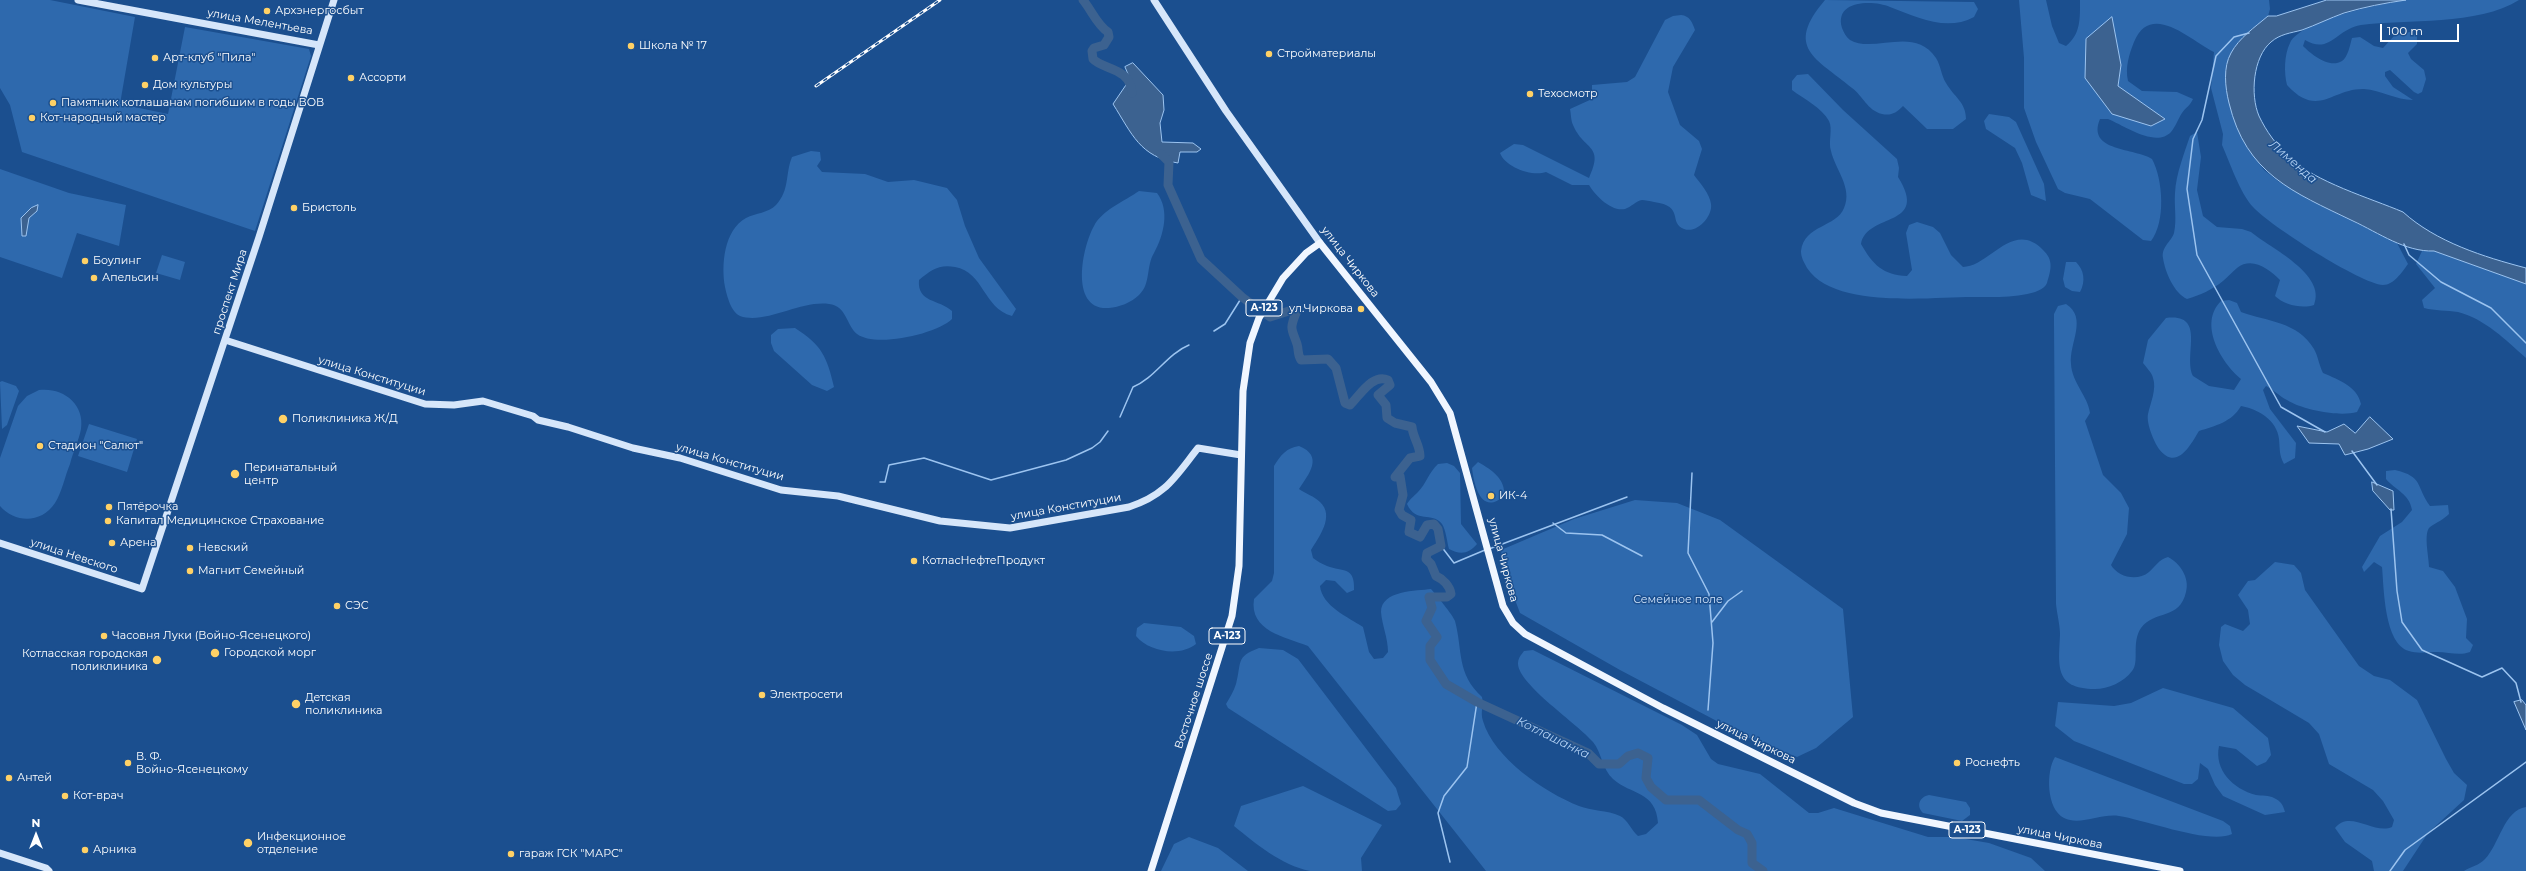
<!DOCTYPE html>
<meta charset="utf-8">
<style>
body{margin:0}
#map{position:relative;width:2526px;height:871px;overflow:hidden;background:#1b4f8f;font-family:Montserrat,sans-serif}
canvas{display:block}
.north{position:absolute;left:16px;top:815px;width:40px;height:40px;-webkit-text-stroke:3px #1b4f8f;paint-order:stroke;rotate:0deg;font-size:11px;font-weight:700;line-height:16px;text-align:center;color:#fff}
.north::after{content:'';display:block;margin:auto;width:14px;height:18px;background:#fff;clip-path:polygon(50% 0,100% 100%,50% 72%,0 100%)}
.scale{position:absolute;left:2380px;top:24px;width:79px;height:18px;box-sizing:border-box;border:2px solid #fff;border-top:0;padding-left:5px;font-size:12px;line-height:14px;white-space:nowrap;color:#fff;-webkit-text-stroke:3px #1b4f8f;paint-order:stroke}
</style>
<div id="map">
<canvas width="2526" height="871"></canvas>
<div class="north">N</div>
<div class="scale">100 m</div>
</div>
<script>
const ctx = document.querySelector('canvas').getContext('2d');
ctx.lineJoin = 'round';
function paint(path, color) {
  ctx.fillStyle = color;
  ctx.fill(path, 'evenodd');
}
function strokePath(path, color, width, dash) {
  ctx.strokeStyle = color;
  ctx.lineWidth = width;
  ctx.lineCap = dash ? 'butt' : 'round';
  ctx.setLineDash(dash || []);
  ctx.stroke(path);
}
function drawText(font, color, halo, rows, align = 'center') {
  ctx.font = font + ' Montserrat,sans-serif';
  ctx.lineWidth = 3;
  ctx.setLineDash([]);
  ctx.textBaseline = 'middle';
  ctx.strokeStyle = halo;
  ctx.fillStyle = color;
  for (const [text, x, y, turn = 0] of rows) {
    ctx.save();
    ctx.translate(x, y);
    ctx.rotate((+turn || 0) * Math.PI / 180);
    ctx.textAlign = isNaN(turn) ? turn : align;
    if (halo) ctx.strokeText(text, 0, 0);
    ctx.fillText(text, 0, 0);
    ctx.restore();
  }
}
const green = new Path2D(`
 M0,0h50l85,17 -15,87 48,10 17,-87 124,22 2,7 -56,175 -233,-79 -12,-47 -10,-17z
 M1825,0l149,2 4,7 -4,8c-28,15 -57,0 -84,-10 -17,-7 -56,-7 -48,21 2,5 4,9 8,12 24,14 64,-15 86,18 5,8 5,17 10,25 8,14 20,19 20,36l-13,10h-26l-24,-23c-7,7 -12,10 -21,8 -15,-4 -19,-18 -30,-26 -36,-30 -68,-40 -27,-88z
 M2019,0h27l6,26 7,17 7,3c15,-12 14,-28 14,-46h189l1,9 -2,7 -26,24 -11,13 -4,41 6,24 16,31 15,21 14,11 31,19 88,43 11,21c-6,8 -14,21 -25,21 -22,-1 -114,-60 -130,-78 -13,-14 -23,-44 -31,-62l1,-11 -12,-46 3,-36c-24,-12 -63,-51 -80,-10 -5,13 -9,25 -6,39l14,10 35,1 16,7c-3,7 -7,8 -11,14 -4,6 -6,13 -11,19 -15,16 -46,-6 -63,-13h-8c-14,33 36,29 52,40 11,20 14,63 -1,82l-8,-1 -53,-41 -25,-6 -7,-4 -22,-47 -12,-34v-50z
 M2406,0h113c-41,26 -113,19 -158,25 -25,4 -31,30 -56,15l-2,6c8,8 26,23 39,15 6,-4 8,-16 10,-23l8,-1 14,9 9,2 11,-12 16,-4 7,4v8l-9,9 3,6 13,11 2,9 -4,13 -4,2 -4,-2 -24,-22 -5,2v4l8,11 20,13c-17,0 -32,-10 -49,-11 -32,-1 -46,30 -77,-4 -3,-12 -3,-30 3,-42 12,-24 91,-39 116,-43z
 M1681,15c9,1 11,7 14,15l-22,37 -5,25 12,33 19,16 3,8 -8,26c6,8 16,19 17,29 2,12 -14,30 -27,25 -16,-6 1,-23 -30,-27 -4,-1 -9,-2 -12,-2 -6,1 -11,7 -17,9 -14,3 -30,-14 -36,-24h-17l-26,-13c-14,5 -41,-5 -46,-19l14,-9 9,1 66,33c16,-34 -5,-27 -16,-53 -2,-4 -2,-11 -3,-16l22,-10v-14l35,-3 8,-5 30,-57 8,-4z
 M1808,74l35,36 54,49 2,9 -1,9c32,51 -31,35 -37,67 12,21 22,31 46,32l5,-6 -6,-37 3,-8 8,-3 16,5 7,6 11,22 12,12c26,0 50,-48 80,-17 11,10 8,20 4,33 -6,16 -58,14 -74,14 -44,0 -139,12 -166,-29 -3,-6 -6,-10 -6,-17 3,-26 36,-24 43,-43 9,-20 -9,-39 -13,-57 -3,-9 2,-22 -2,-30 -7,-13 -25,-22 -37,-31v-9l5,-6z
 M1989,114l20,3 7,5 28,62 2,17 -15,-6 -9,-32 -7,-15 -29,-19 -2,-8z
 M2197,132l4,25 -4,33 6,26 14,11 25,2 9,3c19,16 76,42 63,73 -12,4 -30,0 -39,-9l5,-16c-11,-11 -28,-24 -43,-12 -5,4 -9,9 -14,13 -11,9 -23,14 -36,18 -13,-6 -22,-27 -24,-41 -2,-11 8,-16 11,-25 3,-13 0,-27 1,-40 1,-19 9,-39 15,-57z
 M811,151l9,1 1,8 -4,6 5,6 43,2 23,8 26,-2 33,8 10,12 8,26 14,32 37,51 -4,7c-29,-8 -28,-44 -57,-49 -16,-3 -24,3 -36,13 -2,23 20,19 33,31v8c-15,15 -77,29 -95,15 -11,-9 -10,-28 -28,-30 -28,-4 -64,21 -89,12 -9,-4 -13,-20 -15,-29 -4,-22 -1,-57 21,-69 10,-5 22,-5 30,-13 14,-15 9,-31 16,-48z
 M0,169l69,24 57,12 -7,41 -42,-13 -15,45 -62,-21z
 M1139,191l18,2c13,17 7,42 -3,60 -8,13 -3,31 -15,42 -8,8 -20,12 -30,13 -40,3 -27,-61 -15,-82 8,-16 31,-25 45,-35z
 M2422,251h12l92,33v74c-20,-18 -41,-39 -68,-46 -11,-2 -23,-1 -34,-4l-2,-8 13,-12 -19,-24z
 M162,255l23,7 -5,18 -24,-7z
 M2066,262h10c8,8 10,19 4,30l-8,-1 -7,-4 -2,-8z
 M2229,300l8,3 4,9c27,10 56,9 73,37 4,7 5,16 9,24 16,7 34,13 38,31l-4,8c-18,5 -54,-2 -70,-12 -8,-4 -13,-10 -21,-14l-3,4 7,19 26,34 -1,15 -11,6c-5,-9 -4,-14 -5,-25 -2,-19 -21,-30 -38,-33 -9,16 -26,20 -42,25 -8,13 -22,41 -40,18 -5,-7 -13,-26 -11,-35 2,-10 9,-25 5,-36 -1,-5 -7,-11 -10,-15l5,-23 18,-22c41,-5 17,37 27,58l16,10 25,4 7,-11c-20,-17 -43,-55 -20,-78z
 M2066,304c22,14 3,39 5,60 1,19 17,32 19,49l-5,8 18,54 18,18 8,15 -2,26 -16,31c7,12 26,17 38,7 7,-6 9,-12 19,-15 12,6 22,21 18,35 -6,28 -32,18 -45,36 -10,15 -1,34 -9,43 -8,11 -24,18 -37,18 -42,0 -36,-25 -35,-55 0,-9 -3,-20 -4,-30l-2,-282v-8l4,-8z
 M795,328c27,17 32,29 39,59l-7,4 -15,-6 -38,-34 -3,-8v-8l7,-6z
 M2,381l14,5 3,5 -12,34 -5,4 -2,-47z
 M39,390c23,-3 46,13 42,39 -2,11 -8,23 -11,35 -5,12 -8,28 -15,39 -14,21 -40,20 -55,3v-48l18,-52 9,-10z
 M89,424l48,15 -10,33 -49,-16z
 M1299,446c25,10 10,28 0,43 7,5 15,7 21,13 15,14 -1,35 -9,48l2,8c4,3 9,6 14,8 16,6 28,0 27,24l-7,3 -12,-12 -9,-1 -6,6c2,20 28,31 43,41l6,25 5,7 9,-1 5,-6c0,-14 -6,-27 -7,-40 0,-22 36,-21 50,-23 5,6 22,26 24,32 8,30 1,52 27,76 2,8 -2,15 1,24 11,37 61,71 96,85 12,5 28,4 41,10 7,3 12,15 18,20l8,-2 12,-11c-2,-32 -27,-28 -45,-44 -11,-10 -11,-26 -20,-37 -15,-18 -74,-57 -75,-78 0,-6 3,-9 6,-13l9,-1 149,75 15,10 14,24 7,5 42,10 49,39h9l16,-5 94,29h26l35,6 42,15 14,13h-559l-178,-225c-23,-9 -59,-15 -54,-47l18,-18 2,-8v-107c7,-11 12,-18 25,-20z
 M1478,462c14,8 28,17 26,34 -23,20 -30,-11 -32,-28z
 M1447,463l7,3 6,7 1,51 16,20c-8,10 -17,11 -28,5 -2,-7 -3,-19 -7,-25 -10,-13 -26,0 -35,-20 3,-5 6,-7 11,-12 8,-8 11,-20 20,-28z
 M2395,470c29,7 20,15 35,36l18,-1 1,9c-6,6 -12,8 -19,13 -7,6 -1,30 -1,40l14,4 12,16 12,32 -1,19 7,7 -3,7c-11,4 -21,0 -33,0 -9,0 -20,2 -28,-1 -25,-7 -25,-63 -27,-84l-8,-5 -10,10 -2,-5 18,-31 22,-14 10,-12c-3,-17 -16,-19 -26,-31v-8z
 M1635,500l42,3 43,17 123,89 10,108 -37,31 -19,9 -48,-19 -129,-68 -100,-57 -17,-45 -2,-18 73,-31z
 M2275,562l19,3 7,8 4,17 54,76 15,10 16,4 27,20 29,59 8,14 13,12 -3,15 -36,33 -25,38h-29l-2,-10 -27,-19 -10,-14c15,-19 39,7 57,-1l2,-7 -11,-19 -10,-11 -44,-26 -10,-30 -10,-11 -64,-38 -12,-10 -10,-14 -4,-16 2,-18 4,-3 18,7 7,-7 -2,-14 -10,-15 10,-14 7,-1z
 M1144,623l37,4 13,9 2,8c-16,13 -47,8 -60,-8l1,-8z
 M1259,648l24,2 15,9 98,129 5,16 -5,6 -8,1 -160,-103 -2,-4c4,-7 8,-13 10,-20 6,-22 -1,-27 23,-36z
 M2163,688l70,20 35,30 3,17 -5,7 -9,4 -21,-17 -17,-3c-5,24 14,43 37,49 6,1 13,0 18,3 7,3 9,7 11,14l-20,3 -42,-19 -8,-11 -7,-16 -8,-6 -2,16 -6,5h-8l-110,-43 -19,-15 3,-24 56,4 17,-3z
 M2055,757l168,64 7,5 2,8c-22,11 -86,-14 -113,-18 -17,-3 -39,10 -55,2 -18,-9 -18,-47 -9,-61z
 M1303,786l79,39 -21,33 1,13c-16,0 -36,0 -52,0 -29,-6 -54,-27 -76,-45l7,-20z
 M1929,795l37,7 4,6v7l-8,6 -39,-8c-7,-7 -4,-16 6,-18z
 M2526,807v64h-62c6,-4 16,-6 21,-12 14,-14 19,-49 41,-52z
 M1189,837l29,11 30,23h-87l13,-27z`);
const water = new Path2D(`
 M2327,0h79c-21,3 -42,7 -62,13 -14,5 -28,12 -42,17 -11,3 -22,4 -31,12 -18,15 -21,53 -12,74 7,15 18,30 30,41 26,25 81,41 114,55 33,30 81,45 123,56v16l-92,-33c-29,1 -55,-18 -81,-30 -60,-29 -107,-47 -124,-118 -4,-16 -6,-36 2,-50 8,-15 24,-26 37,-37h8z
 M2112,17l9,48 -3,21 47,33 -14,7 -39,-12 -27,-36 1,-39z
 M1133,63l30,32 1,15 -4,13 2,19 31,1 8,6 -4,3h-17l-2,11c-38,-6 -46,-29 -65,-59l17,-25 -5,-12z
 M38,205l-1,6 -8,7 -3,18h-4l-1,-18 10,-10z
 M2370,417l23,22 -25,10 -23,6 -6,-11 -30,-1 -12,-17 30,6 17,-8 11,9z
 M2372,482l21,9 1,19h-4l-17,-19z
 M2522,700l4,5v25l-12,-28z`);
const stream = new Path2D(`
 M2249,33l-15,4 -18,19 -14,64 -9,19 -6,50 10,66 84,152 44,25
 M2404,244l5,11 32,27 50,26 35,35
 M1214,331l11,-7 17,-27
 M1120,417l13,-30c22,-9 34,-33 56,-42
 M2352,451l25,34
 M1692,473l-4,80 21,41 4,49 -5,67
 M880,482h5l4,-17 35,-7 67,22 75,-20 26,-12 8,-6 8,-11
 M2391,509l6,82 5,31 20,28 60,27 20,-9 14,15 5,19
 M1553,523l13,10 36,2 40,21
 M1441,546l13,17 31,-13
 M1489,549l138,-52
 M1712,622l16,-21 14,-10
 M1450,862l-12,-49 6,-17 23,-29 10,-65
 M2390,871l15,-21 121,-88`);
const river = new Path2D(`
 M1083,0c9,11 14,25 25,32l1,5 -5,8 -10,3 -2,3 1,8c10,11 37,8 39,34
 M1161,154l8,8 -1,23 33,74 41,38 16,12
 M1266,314l4,3 22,-7 4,3c-7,17 -4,16 1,31 2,6 0,10 4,16l27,-1 8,9 9,35 5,2c10,-10 23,-32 38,-25l2,5 -12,10 8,10 1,13 8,5 17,4c1,11 8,18 8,29l-10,2 -15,19 5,-1 3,19 -4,15 3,5 9,5 -2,12 11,5 7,-12 7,-1 4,5 3,17 -14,7 -1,6 5,5 5,12c7,3 14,10 15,18l-4,3h-18l3,11 -6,13 11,16 -7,9v14l16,24 31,18 111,51 11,11h20l9,-8 10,-3 10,5 -2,20 5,9 15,13h33l39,30 9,4 5,9v20l11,8`);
const secondary = new Path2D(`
 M78,0l241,45
 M1154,0l72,111 94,132
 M225,340l200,64 29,1 29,-4 50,15 5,4 30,7 65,21 47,10 101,32 57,6 102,25 70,7 119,-21c37,-12 46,-30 69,-59l43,7
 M0,543l142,46 117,-352 75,-237
 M0,853l46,15 3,3`);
const primary = new Path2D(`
 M1151,871l81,-255 7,-50 4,-175 7,-48 9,-25 24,-40 23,-25 14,-10 111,139 19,31 53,193 10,17 12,11 138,74 191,95 27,10 299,58`);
const rail = new Path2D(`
 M816,86l124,-86`);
const markers = [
 [267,11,4,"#ffd166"],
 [631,46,4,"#ffd166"],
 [1269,54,4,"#ffd166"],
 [155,58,4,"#ffd166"],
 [351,78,4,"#ffd166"],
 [145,85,4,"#ffd166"],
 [1530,94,4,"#ffd166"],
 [53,103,4,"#ffd166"],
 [32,118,4,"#ffd166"],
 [294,208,4,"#ffd166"],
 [85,261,4,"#ffd166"],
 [94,278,4,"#ffd166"],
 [1361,309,4,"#ffd166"],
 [283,419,5,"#ffd166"],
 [40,446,4,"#ffd166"],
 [235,474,5,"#ffd166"],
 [1491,496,4,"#ffd166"],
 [109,507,4,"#ffd166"],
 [108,521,4,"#ffd166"],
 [112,543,4,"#ffd166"],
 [190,548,4,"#ffd166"],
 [914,561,4,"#ffd166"],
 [190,571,4,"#ffd166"],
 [337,606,4,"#ffd166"],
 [104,636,4,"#ffd166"],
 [215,653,5,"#ffd166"],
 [157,660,5,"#ffd166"],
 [762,695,4,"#ffd166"],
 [296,704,5,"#ffd166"],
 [128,763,4,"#ffd166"],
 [1957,763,4,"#ffd166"],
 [9,778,4,"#ffd166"],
 [65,796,4,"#ffd166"],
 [248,843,5,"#ffd166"],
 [85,850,4,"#ffd166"],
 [511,854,4,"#ffd166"]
];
const shields = [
 [1264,308,36],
 [1227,636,36],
 [1967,830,36]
];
const shieldNames = [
 ["А-123",1264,308],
 ["А-123",1227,636],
 ["А-123",1967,830]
];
const poiNames = [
 ["Архэнергосбыт",275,11],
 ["Школа № 17",639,46],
 ["Стройматериалы",1277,54],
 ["Арт-клуб \"Пила\"",163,58],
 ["Ассорти",359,78],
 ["Дом культуры",153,85],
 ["Техосмотр",1538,94],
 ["Памятник котлашанам погибшим в годы ВОВ",61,103],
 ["Кот-народный мастер",40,118],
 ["Бристоль",302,208],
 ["Боулинг",93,261],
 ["Апельсин",102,278],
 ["ул.Чиркова",1353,309,"right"],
 ["Поликлиника Ж/Д",292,419],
 ["Стадион \"Салют\"",48,446],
 ["Перинатальный",244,468],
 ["центр",244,481],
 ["ИК-4",1499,496],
 ["Пятёрочка",117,507],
 ["Капитал Медицинское Страхование",116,521],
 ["Арена",120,543],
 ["Невский",198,548],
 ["КотласНефтеПродукт",922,561],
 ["Магнит Семейный",198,571],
 ["СЭС",345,606],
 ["Часовня Луки (Войно-Ясенецкого)",112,636],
 ["Городской морг",224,653],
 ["Котласская городская",148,654,"right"],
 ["поликлиника",148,667,"right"],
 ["Электросети",770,695],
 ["Детская",305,698],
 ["поликлиника",305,711],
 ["В. Ф.",136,757],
 ["Войно-Ясенецкому",136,770],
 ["Роснефть",1965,763],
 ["Антей",17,778],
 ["Кот-врач",73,796],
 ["Инфекционное",257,837],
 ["отделение",257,850],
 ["Арника",93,850],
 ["гараж ГСК \"МАРС\"",519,854]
];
const streetNames = [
 ["улица Мелентьева",260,22,10],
 ["улица Чиркова",1350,262,52],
 ["проспект Мира",230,292,-72],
 ["улица Конституции",372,376,17],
 ["улица Конституции",730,462,16],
 ["улица Конституции",1066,507,-10],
 ["улица Невского",74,556,18],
 ["улица Чиркова",1503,560,75],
 ["Восточное шоссе",1194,701,-72],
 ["улица Чиркова",1756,742,26],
 ["улица Чиркова",2060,837,11]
];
const parkNames = [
 ["Семейное поле",1678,600]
];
const waterNames = [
 ["Лименда",2293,162,41],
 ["Котлашанка",1553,738,26]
];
paint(green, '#2e69ad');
paint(water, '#3c6290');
strokePath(water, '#9cc4f0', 1);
strokePath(stream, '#9cc4f0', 1.5);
strokePath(river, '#3c6290', 9);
strokePath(secondary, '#d6e6fa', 7);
strokePath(primary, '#f0f6ff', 7);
strokePath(rail, '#fff', 3);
strokePath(rail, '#1b4f8f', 1.5, [4.5]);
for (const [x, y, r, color] of markers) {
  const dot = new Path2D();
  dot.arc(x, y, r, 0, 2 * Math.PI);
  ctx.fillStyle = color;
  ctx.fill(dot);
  strokePath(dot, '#1b4f8f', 1.5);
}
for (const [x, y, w] of shields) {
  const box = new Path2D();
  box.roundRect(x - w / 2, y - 8, w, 16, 3);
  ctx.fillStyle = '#1b4f8f';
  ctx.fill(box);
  strokePath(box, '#fff', 1);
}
drawText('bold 10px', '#fff', null, shieldNames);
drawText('11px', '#fff', '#1b4f8f', poiNames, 'left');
drawText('11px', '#fff', '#1b4f8f', streetNames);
drawText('11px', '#cfe3fa', '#1b4f8f', parkNames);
drawText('italic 12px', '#b5d3f5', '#1b4f8f', waterNames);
</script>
